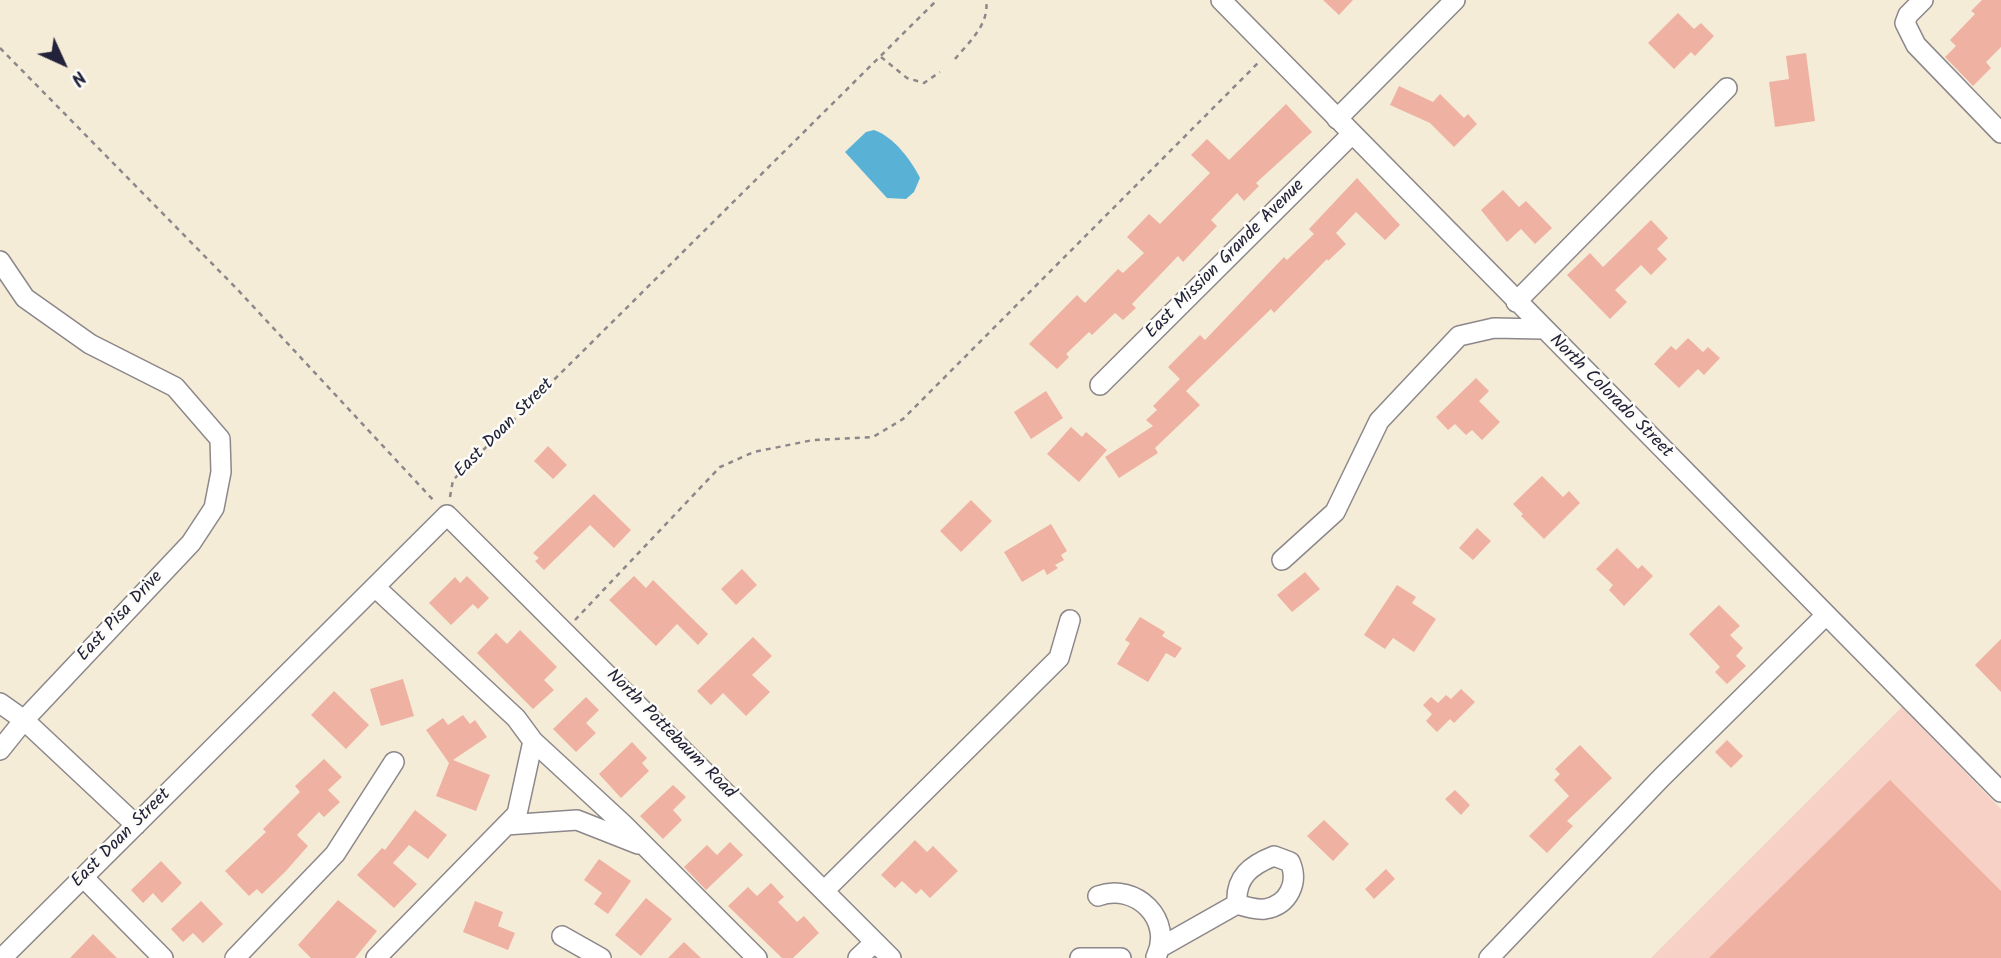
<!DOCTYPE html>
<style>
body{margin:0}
#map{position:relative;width:2001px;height:958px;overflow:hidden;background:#f5ecd8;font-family:Kalam,sans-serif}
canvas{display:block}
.north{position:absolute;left:28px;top:28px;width:70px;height:70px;-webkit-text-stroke:5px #fdfcf7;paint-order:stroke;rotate:135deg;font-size:19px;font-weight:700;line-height:28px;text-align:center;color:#22223b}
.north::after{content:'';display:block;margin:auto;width:24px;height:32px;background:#22223b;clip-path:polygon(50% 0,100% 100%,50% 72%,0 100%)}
</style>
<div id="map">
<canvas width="2001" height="958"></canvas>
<div class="north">N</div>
</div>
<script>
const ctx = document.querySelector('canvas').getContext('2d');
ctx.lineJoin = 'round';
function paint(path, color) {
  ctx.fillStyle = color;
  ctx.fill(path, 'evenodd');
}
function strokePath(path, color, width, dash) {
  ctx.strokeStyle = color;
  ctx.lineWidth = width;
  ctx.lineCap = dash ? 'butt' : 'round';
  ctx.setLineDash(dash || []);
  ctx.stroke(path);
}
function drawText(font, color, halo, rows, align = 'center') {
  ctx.font = font + ' Kalam,sans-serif';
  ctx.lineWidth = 5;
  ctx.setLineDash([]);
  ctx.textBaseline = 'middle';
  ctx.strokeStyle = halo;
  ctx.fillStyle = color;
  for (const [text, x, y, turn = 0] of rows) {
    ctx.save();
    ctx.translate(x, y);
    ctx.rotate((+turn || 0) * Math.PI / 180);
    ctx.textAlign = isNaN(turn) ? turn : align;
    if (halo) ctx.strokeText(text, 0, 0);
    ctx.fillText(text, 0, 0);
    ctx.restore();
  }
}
const built = new Path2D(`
 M1902,707l99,102v149h-350z`);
const water = new Path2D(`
 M874,130c20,7 37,30 46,48l-6,14 -8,7 -19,-1 -42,-46 21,-20z`);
const building = new Path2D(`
 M1323,0h30l-14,15z
 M1982,0h19v47l-15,15 5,6 -18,18 -28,-29 11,-11 -6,-6 25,-26 -4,-3z
 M1678,13l16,16 7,-6 13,13 -19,20 -4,-4 -17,17 -26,-26z
 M1806,53l9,68 -40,6 -6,-45 20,-3 -3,-23z
 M1399,86l34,16 7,-8 24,24 4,-4 9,10 -23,23 -24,-24 -40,-18z
 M1286,104l26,28 -56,51 3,3 -15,15 -7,-8 -26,27 6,6 -34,36 -5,-6 -46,48 4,4 -13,12 -8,-7 -23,22 -3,-3 -23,22 3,3 -12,12 -28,-25 48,-49 8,8 33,-34 5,4 21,-20 -17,-16 22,-23 11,10 50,-51 -19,-18 16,-16 22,21z
 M1357,178l43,47 -15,15 -29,-28 -20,21 10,11 -18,17 -1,-2 -53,54 -3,-4 -85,82 14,14 -45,43 3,5 -39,25 -14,-21 48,-31 -7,-6 11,-10 -4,-4 27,-27 -12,-12 32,-32 5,5 79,-83 3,3 27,-26 -5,-5z
 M1503,190l16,17 7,-6 26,27 -17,16 -14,-15 -14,13 -26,-32z
 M1651,220l17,18 -11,11 10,10 -16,16 -10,-10 -26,25 12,12 -17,17 -43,-44 23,-22 13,14z
 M1688,338l15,14 5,-5 12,11 -16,17 -6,-6 -19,19 -25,-24 17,-18 5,4z
 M1476,378l13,13 -10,10 21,21 -18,18 -10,-10 -6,5 -11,-11 -7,6 -12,-13z
 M1046,391l17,27 -32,21 -17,-27z
 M1071,427l11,10 4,-5 21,18 -28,32 -32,-28z
 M548,446l19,19 -14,14 -19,-18z
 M1542,476l21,21 6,-6 11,12 -36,36 -23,-23 2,-2 -10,-10z
 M594,494l37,36 -17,18 -24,-23 -46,45 -9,-9 4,-3 -6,-5z
 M971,500l21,21 -31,31 -21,-21z
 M1051,524l16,27 -6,4 3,5 -9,5 3,3 -11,7 -3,-6 -22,13 -18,-30z
 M1477,528l14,13 -18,19 -14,-12z
 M1617,548l21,21 4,-4 11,11 -29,30 -15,-16 4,-5 -17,-16z
 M742,569l15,16 -21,20 -15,-16z
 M1305,572l15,17 -28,23 -15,-17z
 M467,576l22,22 -11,11 -5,-5 -22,21 -22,-22 26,-26 5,6z
 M634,576l12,12 7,-8 55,54 -10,11 -21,-21 -21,22 -47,-46z
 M1397,585l19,12 -4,6 24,16 -22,33 -21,-14 -8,11 -21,-14z
 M1719,605l21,21 -10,9 13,13 -7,8 10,10 -19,18 -12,-12 5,-5 -31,-33z
 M1140,617l25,15 -3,4 20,12 -7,10 -9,-5 -18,29 -31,-18 13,-21 -5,-3z
 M520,630l37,37 -13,13 10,10 -21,19 -56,-56 19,-20 11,11z
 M753,637l19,19 -20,19 18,17 -24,24 -23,-23 -12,12 -14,-14z
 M2001,639v53l-26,-27z
 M403,679l11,37 -33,10 -11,-37z
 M1461,689l14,13 -21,21 -4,-4 -13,13 -11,-11 6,-7 -9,-9 8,-8 7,6 8,-8 5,4z
 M334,691l35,34 -23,24 -35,-34z
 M586,697l13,13 -13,13 10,10 -20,19 -23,-23z
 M463,715l7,9 5,-4 12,17 -34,23 37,15 -14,36 -40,-15 13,-33 -23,-33 17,-12 5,7z
 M1727,740l16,16 -12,12 -16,-16z
 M632,742l15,16 -5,5 7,8 -28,27 -22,-24z
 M1580,745l32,33 -45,43 6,5 -26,27 -18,-17 40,-40 -15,-16 6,-6 -5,-5z
 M324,759l18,18 -14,13 12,12 -16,15 -5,-5 -22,23 11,11 -23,26 -23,22 -5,-5 -8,7 -24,-25 41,-39 -3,-3 37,-37 -5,-6z
 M1890,780l111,111v67h-292z
 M673,785l13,12 -13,13 9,10 -19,19 -23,-23z
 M1455,790l15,15 -9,10 -16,-16z
 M415,810l32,25 -19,24 -19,-14 -16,18 24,21 -23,24 -37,-33 25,-27 3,2z
 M1324,820l25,24 -16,17 -26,-25z
 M915,840l12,12 6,-6 25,25 -28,27 -9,-9 -5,5 -14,-13 -7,7 -14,-13z
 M730,842l13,13 -37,35 -22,-23 23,-22 10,10z
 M599,859l32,22 -23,33 -14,-10 8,-11 -18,-13z
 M161,861l21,22 -20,20 -9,-10 -10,10 -12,-13z
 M1386,869l9,10 -21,20 -9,-10z
 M771,883l13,14 -6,5 19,20 7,-6 15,17 -26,25h-11l-54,-52 20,-19 9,9z
 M646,898l26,21 -31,37 -26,-21z
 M338,900l39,31 -22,27h-44l-13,-13z
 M201,901l22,23 -20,19 -10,-10 -10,9 -12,-13z
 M475,901l28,11 -5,14 17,7 -7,17 -45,-18z
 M93,934l24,24h-47z
 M684,942l17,16h-33z`);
const path = new Path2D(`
 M0,48l237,241 198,213
 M881,57l26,21 17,5 16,-11
 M955,59c14,-17 35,-35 31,-59
 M450,497l3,-17 484,-480
 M575,620l145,-153 34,-15 59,-12 60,-3 30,-18 355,-356`);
const minor = new Path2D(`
 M1221,0l780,792
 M1923,0l-15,15 -3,8 11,22 85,88
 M1337,119l118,-119
 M0,261l25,37 65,46 85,43 45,52 1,33 -7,36 -23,35 -167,177 -24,30
 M1516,302l211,-214
 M1100,385l252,-251
 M1282,560l53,-48 44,-91 80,-85 35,-8 48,1
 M375,587l141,131 17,23 -16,73 -141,144
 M0,703l24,17 112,105
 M533,741l90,83 134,134
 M506,825l71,-5 61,24
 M84,878l79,80
 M824,891l235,-233 11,-38
 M1098,896c38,-14 76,24 58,61
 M562,936l39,22
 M1161,947l76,-43c-2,-27 14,-39 37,-48l16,6c9,20 -1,43 -25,47 -9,1 -19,-2 -28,-5
 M2,958l445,-443 444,443
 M235,958l100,-104 59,-92
 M858,958l17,-16
 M1080,958h41
 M1489,958l172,-180 165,-163`);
const streetNames = [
 ["East Mission Grande Avenue",1226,260,-45],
 ["North Colorado Street",1610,397,45],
 ["East Doan Street",505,429,-45],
 ["East Pisa Drive",121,617,-47],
 ["North Pottebaum Road",670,735,45],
 ["East Doan Street",122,839,-45]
];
paint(built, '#f7d1c6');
paint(water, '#59b1d6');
paint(building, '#efb1a2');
strokePath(minor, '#8c878a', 22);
strokePath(path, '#8c878a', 2.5, [5, 5]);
strokePath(minor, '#fff', 19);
drawText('18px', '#22223b', '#fdfcf7', streetNames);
</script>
